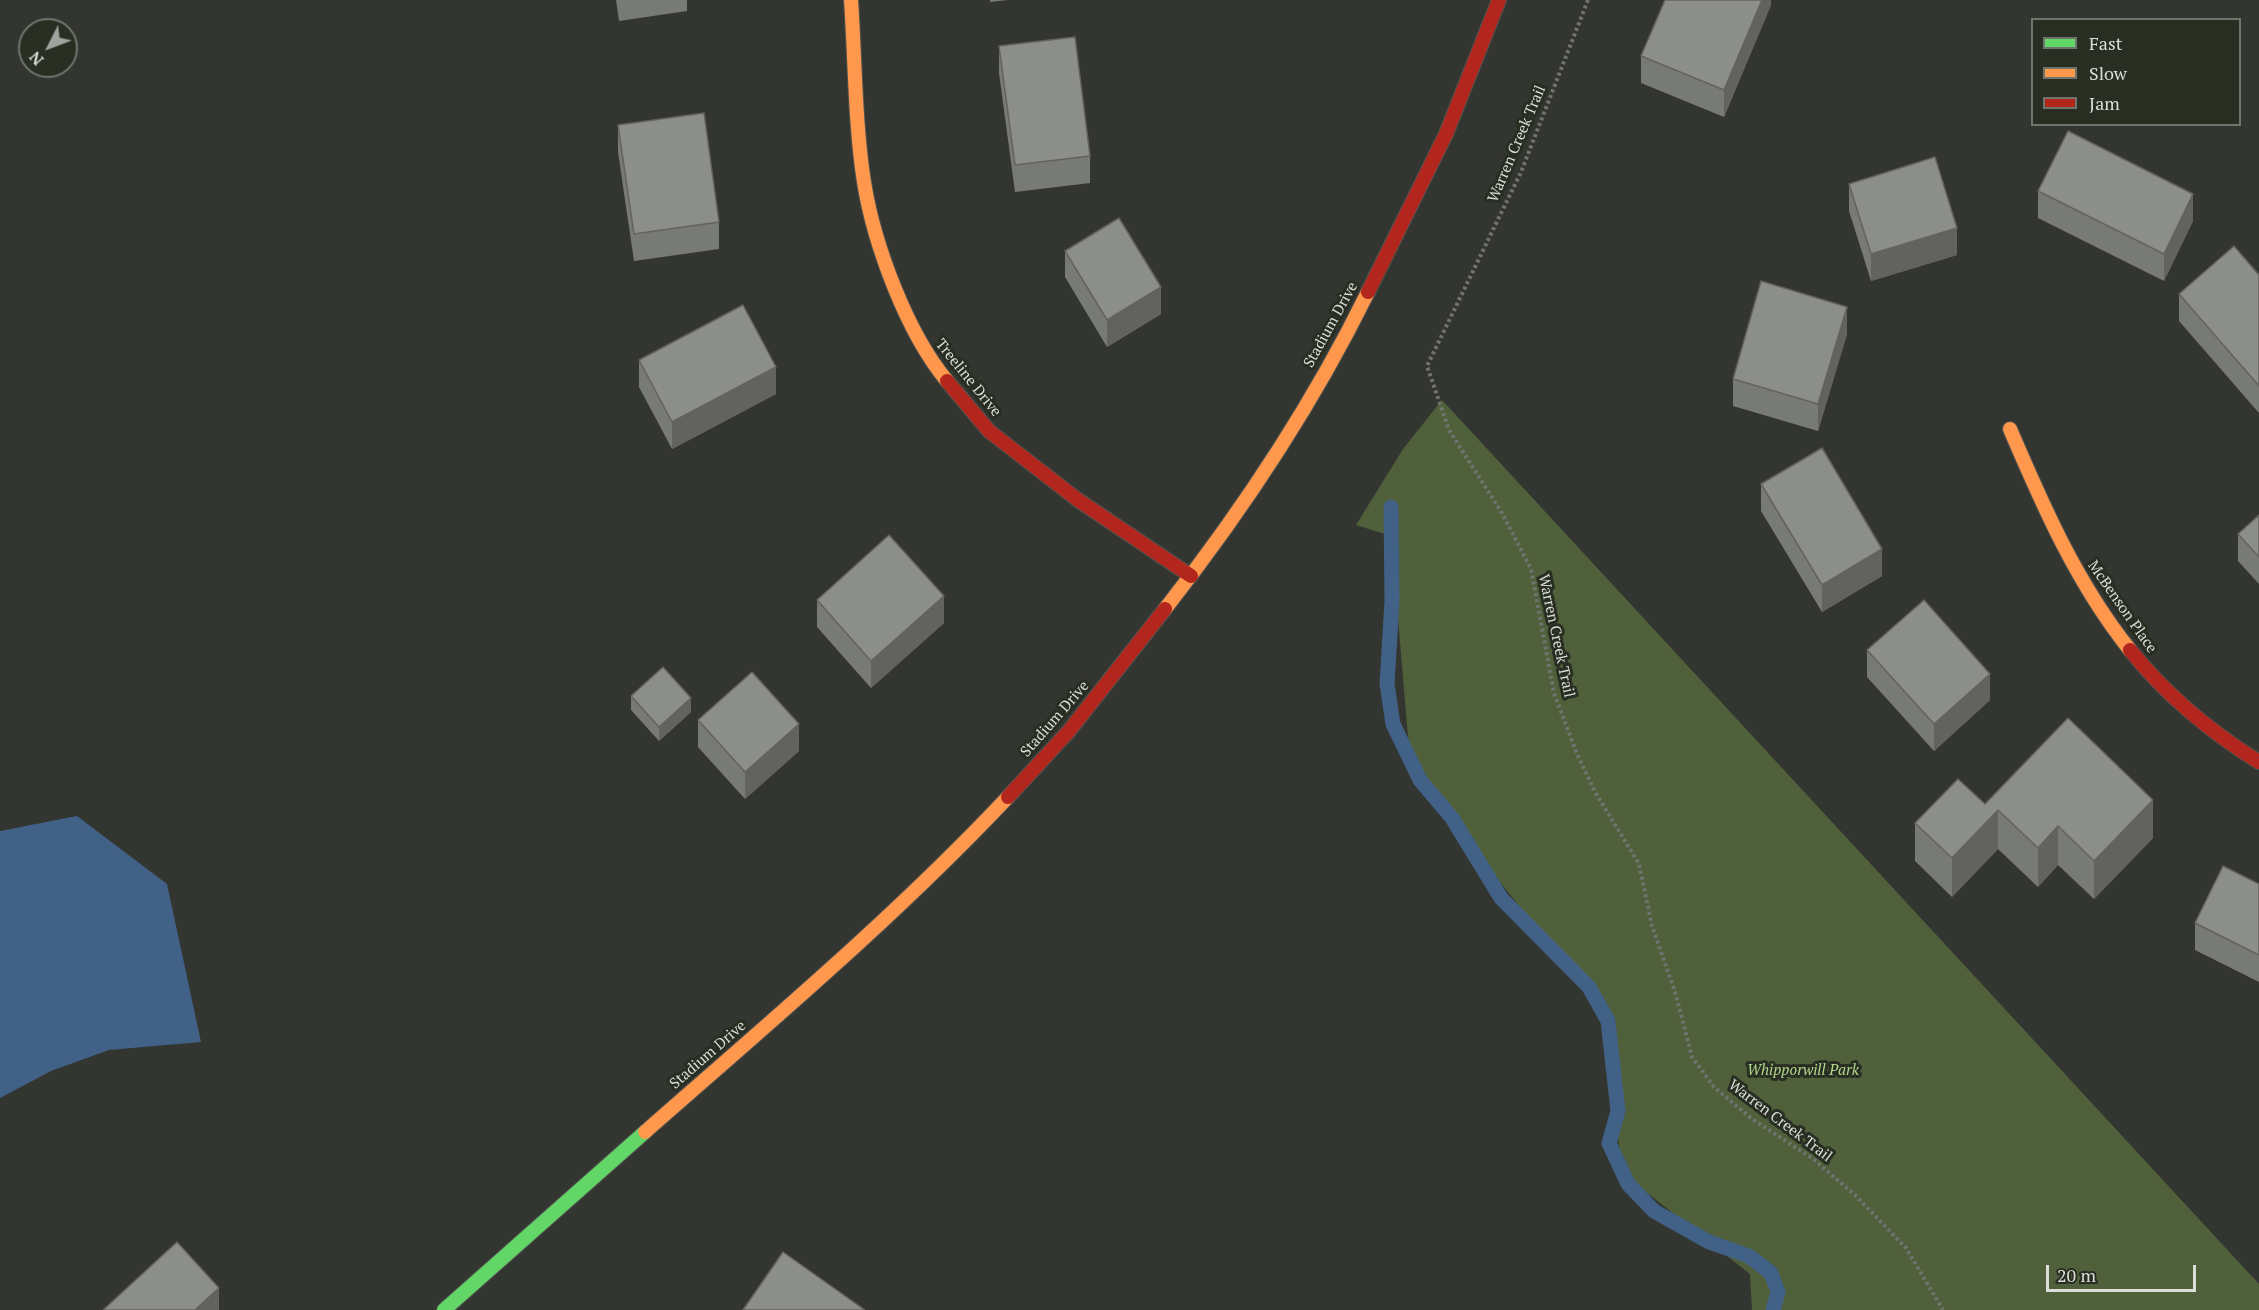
<!DOCTYPE html>
<style>
body{margin:0}
#map{position:relative;width:2259px;height:1310px;overflow:hidden;background:#333530;font-family:"PT Serif",serif}
canvas{display:block}
.legend{position:absolute;left:2031px;top:18px;width:210px;height:108px;box-sizing:border-box;background:#292e23;border:2px solid #70746b;margin:0;padding:8px 10px;list-style:none;font-size:18px;color:#daded7}
.legend li{display:flex;align-items:center;gap:12px;height:30px}
.legend b{width:30px;border:2px solid #70746b}
.north{position:absolute;left:18px;top:18px;width:60px;height:60px;box-sizing:border-box;background:#292e23;border:2px solid #70746b;border-radius:50%;rotate:228deg;font-size:16px;font-weight:700;line-height:24px;text-align:center;color:#daded7}
.north::after{content:'';display:block;margin:auto;width:21px;height:27px;background:#a0a39d;clip-path:polygon(50% 0,100% 100%,50% 72%,0 100%)}
.scale{position:absolute;left:2046px;top:1265px;width:150px;height:27px;box-sizing:border-box;border:3px solid #daded7;border-top:0;padding-left:8px;font-size:18px;line-height:21px;white-space:nowrap;color:#daded7;-webkit-text-stroke:4px #292e23;paint-order:stroke}
</style>
<div id="map">
<canvas width="2259" height="1310"></canvas>
<ul class="legend">
<li><b style="height:8px;background:#63d668"></b>Fast</li>
<li><b style="height:8px;background:#ff974d"></b>Slow</li>
<li><b style="height:8px;background:#b3261e"></b>Jam</li>
</ul>
<div class="north">N</div>
<div class="scale">20 m</div>
</div>
<script>
const ctx = document.querySelector('canvas').getContext('2d');
ctx.lineJoin = 'round';
function paint(path, color) {
  ctx.fillStyle = color;
  ctx.fill(path, 'evenodd');
}
function strokePath(path, color, width, dash) {
  ctx.strokeStyle = color;
  ctx.lineWidth = width;
  ctx.lineCap = dash ? 'butt' : 'round';
  ctx.setLineDash(dash || []);
  ctx.stroke(path);
}
function drawText(font, color, halo, rows, align = 'center') {
  ctx.font = font + ' "PT Serif",serif';
  ctx.lineWidth = 6;
  ctx.setLineDash([]);
  ctx.textBaseline = 'middle';
  ctx.strokeStyle = halo;
  ctx.fillStyle = color;
  for (const [text, x, y, turn = 0] of rows) {
    ctx.save();
    ctx.translate(x, y);
    ctx.rotate((+turn || 0) * Math.PI / 180);
    ctx.textAlign = isNaN(turn) ? turn : align;
    if (halo) ctx.strokeText(text, 0, 0);
    ctx.fillText(text, 0, 0);
    ctx.restore();
  }
}
const green = new Path2D(`
 M1442,400l817,884v26h-507l-2,-36 -128,-101 -18,-162 -193,-239 -20,-236 -35,-11 47,-76z`);
const water = new Path2D(`
 M77,816l90,68 34,158 -92,8 -58,21 -51,27v-267z`);
const stream = new Path2D(`
 M1391,507l1,94 -5,83 6,40 27,56 32,38 49,80 88,89 19,34 10,90 -9,32 19,41 26,27 55,31 40,14 22,17 7,19 -5,18`);
const path = new Path2D(`
 M1588,0l-67,172 -94,194 22,64 53,83 29,56 23,124 23,61 18,38 44,72 13,62 24,69 16,62 22,30 38,32 60,39 44,38 50,52 37,62`);
const fast = new Path2D(`
 M444,1310l201,-178`);
const slow = new Path2D(`
 M851,0c4,58 4,125 13,182 10,63 43,151 83,199
 M2010,429c33,77 67,155 120,221
 M1165,609c77,-98 148,-205 203,-317
 M645,1132c124,-109 250,-215 363,-335`);
const jam = new Path2D(`
 M1368,292l78,-158 53,-134
 M947,381l42,50 89,69 113,76
 M2130,650c37,46 79,81 129,112
 M1008,797l61,-66 96,-122`);
const wall = new Path2D(`
 M616,0h71v11l-68,10z
 M990,0h18l-18,2z
 M1771,0v5l-47,112 -83,-34v-27z
 M999,46l91,110v27l-75,9 -16,-119z
 M618,125l101,97v27l-85,12 -16,-109z
 M1849,184l108,71 -86,26 -22,-70z
 M2038,191l155,30 -29,60 -126,-63z
 M1065,251l96,63 -54,33 -42,-70z
 M2259,275v138l-80,-92v-27z
 M1847,334l-29,97 -85,-25v-27z
 M639,360l137,34 -104,55 -33,-62z
 M1761,484l121,92 -60,36 -61,-101z
 M2259,515v69l-21,-23v-27z
 M817,600l127,23 -73,65 -54,-61z
 M1867,650l123,50 -56,51 -67,-74z
 M631,696l60,16 -32,29 -28,-31z
 M698,720l101,31 -54,48 -47,-52z
 M1985,804l168,34 -59,61 -36,-34 -20,22 -40,-38 -46,48 -37,-36v-38z
 M2259,884v98l-64,-32v-27z`);
const shadedWall = new Path2D(`
 M1762,0h9v5l-47,112v-27z
 M2193,194v27l-29,60v-27z
 M1957,228v27l-86,26v-27z
 M1161,287v27l-54,33v-27z
 M1847,307v27l-29,97v-27z
 M776,367v27l-104,55v-27z
 M1882,549v27l-60,36v-27z
 M944,596v27l-73,65v-27z
 M1990,674v26l-56,51v-27z
 M691,698v14l-32,29v-14z
 M799,724v27l-54,48v-27z
 M2153,800v38l-59,61v-38z
 M1998,810v39l-46,48v-39z
 M2058,826v39l-20,22v-39z
 M219,1288v22h-23v-1z`);
const building = new Path2D(`
 M1665,0h97l-38,90 -83,-34z
 M1075,37l15,119 -75,9 -16,-119z
 M704,113l15,109 -85,12 -16,-109z
 M2068,131l125,63 -29,60 -126,-63z
 M1935,157l22,71 -86,26 -22,-70z
 M1119,218l42,69 -54,33 -42,-69z
 M2234,246l25,29v111l-80,-92z
 M1761,281l86,26 -29,97 -85,-25z
 M743,305l33,62 -104,55 -33,-62z
 M1822,448l60,101 -60,36 -61,-101z
 M2259,515v42l-21,-23z
 M889,535l55,61 -73,65 -54,-61z
 M1924,600l66,74 -56,50 -67,-74z
 M663,667l28,31 -32,29 -28,-31z
 M752,672l47,52 -54,48 -47,-52z
 M2068,718l85,82 -59,61 -36,-35 -20,22 -40,-38 -46,48 -37,-35 43,-44 27,25z
 M2223,866l36,18v71l-64,-32z
 M177,1242l42,46 -23,21 1,1h-94z
 M783,1252l82,58h-122z`);
const streetNames = [
 ["Warren Creek Trail",1517,144,-67],
 ["Stadium Drive",1331,325,-61],
 ["Treeline Drive",968,378,51],
 ["McBenson Place",2122,607,55],
 ["Warren Creek Trail",1556,636,78],
 ["Stadium Drive",1055,719,-49],
 ["Stadium Drive",708,1055,-41],
 ["Warren Creek Trail",1780,1121,37]
];
const parkNames = [
 ["Whipporwill Park",1803,1071]
];
paint(green, '#4f603b');
paint(water, '#426187');
strokePath(stream, '#426187', 15);
strokePath(fast, '#50534e', 16);
strokePath(slow, '#50534e', 16);
strokePath(jam, '#50534e', 16);
strokePath(path, '#71736f', 4, [3, 3]);
strokePath(fast, '#63d668', 14);
strokePath(slow, '#ff974d', 14);
strokePath(jam, '#b3261e', 14);
paint(wall, '#787a76');
paint(shadedWall, '#626360');
paint(building, '#8c8e89');
strokePath(building, '#626360', 1.5);
drawText('15px', '#daded7', '#292e23', streetNames);
drawText('italic 15px', '#b2d78a', '#292e23', parkNames);
</script>
